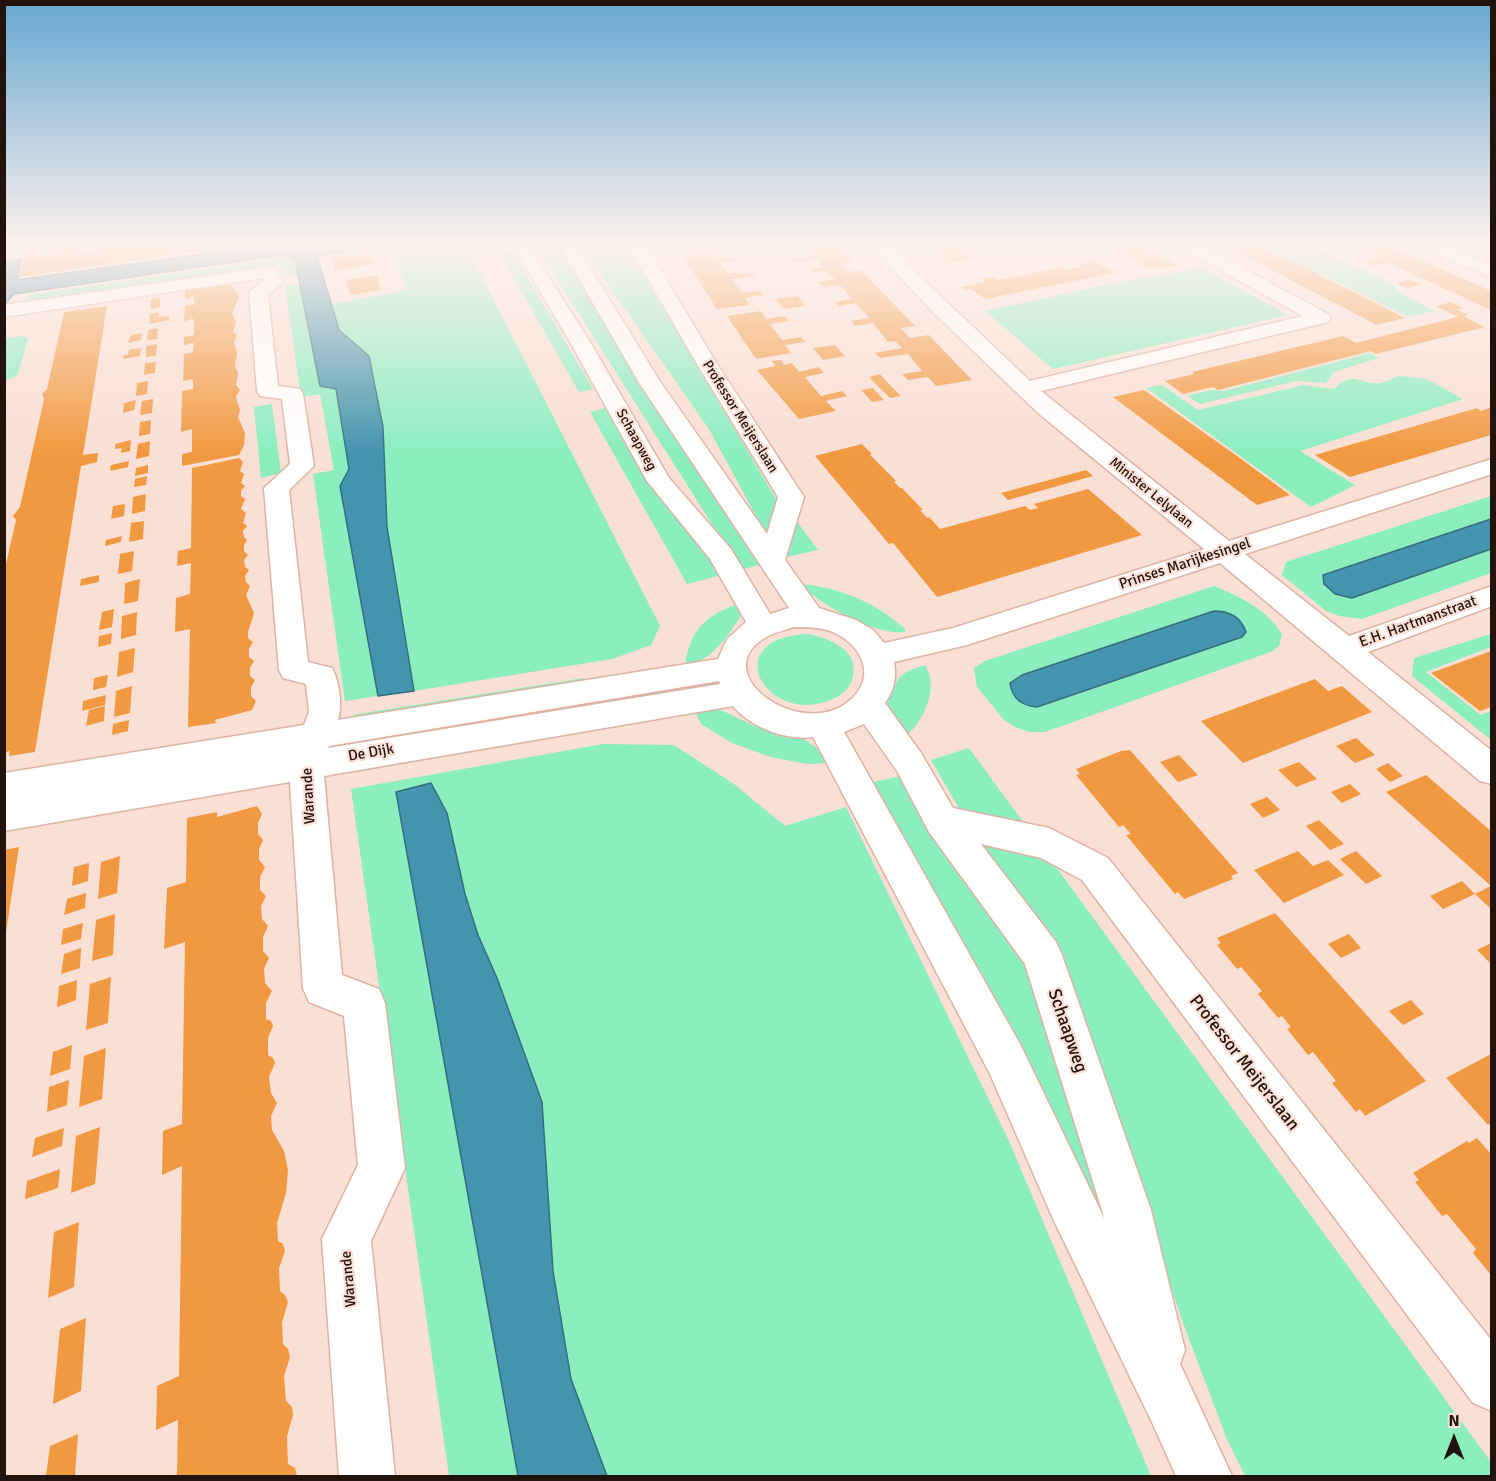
<!DOCTYPE html>
<style>
body{margin:0}
#map{position:relative;width:1496px;height:1481px;overflow:hidden;background:#fadfd4;font-family:Signika,sans-serif}
canvas{display:block}
.frame{position:absolute;inset:0;border:6px solid #22130d;pointer-events:none}
.north{position:absolute;left:1424px;top:1409px;width:60px;height:60px;-webkit-text-stroke:4px #fadfd4;paint-order:stroke;rotate:0deg;font-size:16px;font-weight:700;line-height:24px;text-align:center;color:#22130d}
.north::after{content:'';display:block;margin:auto;width:21px;height:27px;background:#22130d;clip-path:polygon(50% 0,100% 100%,50% 72%,0 100%)}
</style>
<div id="map">
<canvas width="1496" height="1481"></canvas>
<div class="frame"></div>
<div class="north">N</div>
</div>
<script>
const ctx = document.querySelector('canvas').getContext('2d');
ctx.lineJoin = 'round';
function paint(path, color) {
  ctx.fillStyle = color;
  ctx.fill(path, 'evenodd');
}
function strokePath(path, color, width, dash) {
  ctx.strokeStyle = color;
  ctx.lineWidth = width;
  ctx.lineCap = dash ? 'butt' : 'round';
  ctx.setLineDash(dash || []);
  ctx.stroke(path);
}
function drawText(font, color, halo, rows, align = 'center') {
  ctx.font = font + ' Signika,sans-serif';
  ctx.lineWidth = 4.5;
  ctx.setLineDash([]);
  ctx.textBaseline = 'middle';
  ctx.strokeStyle = halo;
  ctx.fillStyle = color;
  for (const [text, x, y, turn = 0] of rows) {
    ctx.save();
    ctx.translate(x, y);
    ctx.rotate((+turn || 0) * Math.PI / 180);
    ctx.textAlign = isNaN(turn) ? turn : align;
    if (halo) ctx.strokeText(text, 0, 0);
    ctx.fillText(text, 0, 0);
    ctx.restore();
  }
}
const green = new Path2D(`
 M390,246h76l194,380 -9,19 -39,14 -198,32 -27,-164 -4,-100 -14,-71 -30,-26 -8,-26 76,-14z
 M536,246h25l201,318 -21,6z
 M581,246h45l153,258 -10,36 -60,-111z
 M1264,246h49l81,39 4,7 37,19 -27,6z
 M512,251l81,138 -14,3 -80,-140z
 M287,257l8,3 4,16 -14,2 -4,-12 -260,39 8,-10z
 M1202,268l86,47 -235,54 -68,-58 139,-30z
 M301,284l19,101 16,4 13,80 -9,18 38,209 -33,5 -32,-227 21,-4 -14,-76 -19,3 -16,-111z
 M19,336l9,2 -10,37 -13,6v-43z
 M1370,353l9,5 -45,14 -8,11 -30,-2 -96,23 -13,-8 23,-6 14,1z
 M1399,376l28,3 36,20 -163,52 55,34 -44,22 -165,-119 16,-3 36,25 106,-25 30,4c20,-20 26,-4 46,-6 6,-1 13,-5 19,-7z
 M272,404l9,69 -20,5 -7,-71z
 M605,408l117,167 -35,9 -97,-172z
 M1491,496v23l-168,57 29,22 139,-49v24l-129,46 -23,-3 -13,-5 -44,-36 4,-13z
 M798,523l20,27 -31,7 9,-32z
 M802,584c40,4 74,19 103,45v3c-30,4 -83,-27 -105,-47z
 M1214,586c25,10 54,24 68,48l-3,12 -6,5 -228,81h-15l-15,-5 -11,-7 -27,-33 -3,-19 11,-7z
 M739,604l2,11c-13,22 -30,46 -56,51 5,-36 20,-51 54,-62z
 M807,634c23,4 55,17 45,46 -3,7 -8,13 -15,17 -67,35 -124,-58 -30,-63z
 M1491,634v13l-65,25 55,43 10,-4v29l-79,-64 2,-18z
 M922,666h4c12,23 -1,53 -19,69l-19,-27v-6l10,-23 8,-7z
 M584,678l1,5 -225,35 -8,-3z
 M642,690l2,9 -287,45 -1,-2 2,-4z
 M694,708h23l35,17 50,13 15,10 12,15 -22,1 -36,-7 -39,-14 -31,-19z
 M575,728l2,6 -226,39v-6z
 M603,744l71,1 60,39 51,42 61,-19 162,332 143,337h-702l-98,-687z
 M969,748l522,714v14h-246l-19,-39 -44,-117 -106,-310 -145,-250z
 M905,775l111,170 23,49 74,226 -7,8 -236,-445z`);
const water = new Path2D(`
 M260,246h124l-67,10 22,74 30,26 14,71 4,100 27,164 -36,5 -38,-210 9,-17 -13,-80 -16,-3 -25,-126 -13,-5 -268,39 -9,10v-43l17,-2 -5,21z
 M1491,519v30l-139,49 -17,-4 -11,-10 -1,-9z
 M1214,611c16,0 27,6 32,21l-4,5 -205,70c-15,-1 -25,-9 -27,-24l12,-8z
 M431,783l16,30 18,81 13,41 19,43 45,124 11,169 18,108 36,97h-89l-122,-684z`);
const building = new Path2D(`
 M79,246l-1,5 24,-3 1,-2 124,1 -208,30 8,-24 10,-1 -2,5 25,-3 1,-6z
 M805,246h33l16,16 -13,2 7,8 13,-2 54,56 -14,2 9,10 19,-3 43,45 -36,6 -8,-9 -20,3 -6,-6 20,-3 -14,-17 -28,4 -5,-5 27,-5 -7,-7 -7,1 -15,-19 -18,3 -4,-5 18,-3 -13,-15 -17,3 -4,-4 17,-3 -12,-14 -17,2 -5,-5 17,-3 -10,-8 -12,1 -3,-4 13,-1 -6,-7 -28,2 -2,-3 27,-3z
 M929,246h32l15,13 -28,4z
 M1110,246h33l35,20 -29,3z
 M1225,246h37l143,72 -28,7z
 M1352,246h38l101,45v19l-102,-47 -15,3 -13,-5 16,-4z
 M713,252l5,7 17,-2 3,3 -18,3 8,10h19l10,3 -25,3 10,14 18,-2 4,4 -19,3 5,7 -33,4 -34,-53z
 M369,253l4,11 -38,7 -4,-13z
 M1095,261l19,12 -129,26 -14,-10 -7,1 -3,-3 25,-5 -5,-3 13,-2 4,3 65,-13 4,3 14,-3 -4,-3z
 M377,275l4,15 -31,5 -4,-15z
 M1410,280l11,5 -14,3 -11,-5z
 M231,284l8,13 -7,16 4,9 -3,10 4,4 -3,6 3,11 -2,13 3,7 -2,12 4,5 -4,7 4,13 -2,7 7,16 -1,12 -5,10 -57,11v-12l10,-2v-23l-11,3 1,-41 11,-2v-10l-10,2 1,-27 9,-2 1,-9 -10,2v-8l10,-2v-16l-10,2 1,-15 9,-2v-7l-9,2v-8z
 M798,296l7,10 -21,3 -8,-10z
 M160,298v9l-10,2 1,-10z
 M1451,302l12,6 -7,1 12,6 -5,1 22,11 -101,25 -9,2 -4,-3 -153,39 -5,-3 -30,7 -18,-13 29,-7 -2,-2 151,-36 13,7 102,-26 -22,-11z
 M107,306l-24,149 15,-2 -1,9 -16,4 -46,286 -26,4 1,-5 -6,2v-180l12,-53 -3,-4 7,-9 24,-108 -2,-5 5,-5 17,-77z
 M761,311l5,8 19,-3 4,5 -19,3 12,16 19,-3 4,5 -20,3 6,8 -35,6 -29,-43z
 M159,312v5l10,-1v4l-20,4 1,-10z
 M158,328l-1,11 -10,1 1,-10z
 M142,333l-1,7 -13,3 3,-8z
 M157,344l-1,12 -10,1v-11z
 M835,345l10,11 -22,4 -10,-12z
 M141,348l-1,8 -17,3 1,-4h4l1,-5z
 M781,360l3,5 8,-2 7,9 20,-5 5,6 -19,4 16,19 21,-5 5,5 -21,5 10,10 -37,8 -42,-49 18,-4 -3,-5z
 M156,362l-1,11 -11,2 1,-12z
 M880,374l6,7 15,15 -11,2 -21,-21z
 M148,381l-1,13 -11,2 1,-13z
 M873,388l11,12 -12,2 -11,-12z
 M1144,390l93,66 53,39 -33,10 -144,-108z
 M153,399l-1,14 -12,2 2,-14z
 M136,400l-2,10 -11,3 1,-10z
 M1491,407v28l-141,42 -35,-22 162,-47 4,3z
 M151,420l-1,14 -11,2 1,-14z
 M131,440l-1,11 -9,2 1,-5 -7,1v-5z
 M150,441l-1,15 -13,3 2,-15z
 M862,444l10,10 -2,1 26,26 -2,1 6,6h2l21,22h-3l7,8 2,-1 11,12 85,-23 5,4 8,-2 -4,-4 54,-15 54,46 -205,62 -44,-54 -4,1 -74,-88z
 M239,458l4,4 -3,9 4,3 -3,9 4,3 -4,5v5l4,3 -4,10 5,4 -3,10 4,3 -4,5 1,6 3,3 -3,5v6l4,4 -4,5 1,7 4,3 -4,6 1,6 4,4 -4,9 8,18 -6,19v6l5,4 -4,7v8l5,4 -4,7v8l5,4 -4,7v9l5,5 -4,9 -37,10 1,3 -28,4 2,-98 -15,3 1,-34 14,-4 1,-31 -14,3 1,-15 13,-3 1,-80z
 M129,461l-1,6 -18,4 1,-6z
 M148,465v8l-13,3 1,-8z
 M1086,470l7,6 -85,24 -7,-7z
 M147,476l-1,9 -12,2 1,-8z
 M146,494l-1,17 -13,3 1,-17z
 M125,504l-1,12 -13,3 2,-13z
 M144,521l-1,18 -14,3 2,-19z
 M122,536l-1,6 -16,4 1,-6z
 M134,551l-2,20 -14,3 2,-20z
 M99,575v7l-19,4 1,-7z
 M140,579l-2,22 -14,3 1,-21z
 M114,609l-2,18 -13,3 3,-18z
 M137,612l-1,23 -15,4 1,-23z
 M112,633l-1,11 -13,3 1,-11z
 M135,648l-2,24 -16,5 2,-25z
 M1491,651v56l-11,4 -49,-38z
 M108,675l-2,12 -13,3 1,-12z
 M1315,679l13,12 14,-5 30,26 -129,51 -42,-42z
 M132,686l-2,27 -16,4 2,-26z
 M106,695l-1,10 -23,6 1,-10z
 M105,706l-1,15 -18,5 3,-16z
 M129,720l-1,11 -16,4 1,-11z
 M1356,738l19,17 -20,8 -19,-17z
 M1130,750l108,123 -7,3 2,3 -49,20 -6,-7 -3,2 -49,-59 5,-1 -8,-9 -4,2 -43,-52 4,-1 -4,-5 45,-18z
 M1179,755l9,10 10,10 -20,7 -18,-20z
 M1299,762l18,17 -21,8 -18,-17z
 M1388,763l15,13 -13,6 -14,-13z
 M1426,775l65,56v78l-16,-15 16,-8 -105,-94z
 M1350,784l11,10 -19,9 -11,-11z
 M1267,797l13,13 -17,8 -13,-14z
 M257,806l5,8 -4,9v11l5,6 -4,9v11l6,7 -5,10v13l6,6 -5,10 1,13 6,7 -5,11v14l6,7 -5,11 1,14 7,8 -6,12v16l5,2 2,5 -5,12v17l5,3 2,5 -6,14 2,16 6,10 -6,13 1,14 12,21 4,19 -2,23 -9,30 1,18 5,3 2,7 -6,17 1,23 5,4 3,7 -6,21 1,21 5,5 2,8 -6,19 2,25 6,6 1,8 -6,21 1,28 7,4 2,8h-120l1,-56 -22,10 1,-44 22,-10 3,-210 -20,9 1,-44 19,-7 3,-182 -21,7 3,-61 19,-6 1,-64 30,-6v5z
 M1319,820l25,24 -14,6 -24,-24z
 M19,847l-13,85h-2v-82z
 M1298,851l15,15 15,-6 16,15 -60,28 -30,-33z
 M1356,851l26,25 -16,8 -26,-25z
 M120,856l-3,37 -19,6 3,-37z
 M89,863l-1,18 -16,5 2,-19z
 M1462,881l13,13 -32,15 -13,-13z
 M86,893l-1,15 -21,7 3,-16z
 M1275,913l34,38 117,130 -61,35 -5,-7 -4,3 -24,-29 4,-2 -23,-29 -5,3 -21,-26 4,-2 -9,-11 -4,2 -20,-24 4,-3 -21,-24 -4,2 -20,-24 4,-2 -4,-5z
 M115,914l-2,41 -21,6 4,-41z
 M83,923l-2,16 -20,6 2,-16z
 M1349,934l12,14 -20,10 -13,-14z
 M1491,943v21l-14,-14z
 M81,948l-1,20 -19,6 3,-20z
 M111,977l-3,46 -22,7 4,-46z
 M77,980l-1,20 -19,7 2,-21z
 M1411,1000l13,14 -21,11 -14,-14z
 M72,1045l-2,24 -20,7 3,-24z
 M106,1048l-4,51 -23,8 5,-51z
 M1491,1054v69l-3,2 -42,-47z
 M69,1080l-2,25 -20,7 2,-25z
 M100,1127l-5,57 -24,9 5,-57z
 M64,1128l-2,18 -30,11 3,-19z
 M1477,1138l14,16v121l-18,-22 3,-4 -29,-35 -5,2 -27,-34 4,-2 -6,-7 54,-32 2,2z
 M60,1169l-2,19 -33,11 2,-18z
 M79,1222l-5,65 -26,11 6,-66z
 M86,1318l-5,73 -28,13 7,-75z
 M78,1434l-3,42h-29l4,-30z`);
const minor = new Path2D(`
 M513,246h16l61,96 79,136 62,71 39,65 19,-6 -151,-227 -78,-135h17l82,134 108,154 11,-37 -81,-133 -68,-118h17l71,118 87,133 -19,63 34,48 37,12 17,10 11,13 69,-15 251,-79 -166,-136 -103,-99 -65,-68h18l142,135 273,-65 -120,-66 -2,-4h21l126,68 3,4 -3,4 -287,69 188,150 263,-82v15l-247,80 104,82 143,-50v20l-124,46 124,99v33l-12,-3 -260,-218 -253,82 -73,17c3,16 0,28 -9,41l36,50 32,55 96,20 59,30 384,483v70l-19,-8 -391,-523 -41,-22 -60,-14 75,98 6,13 89,255 34,140 -5,14 52,112h-56l-25,-56 -97,-199 -64,-147 -177,-337c-27,4 -63,-10 -80,-31l-409,70 18,199 37,14 6,14 20,165 -34,73 24,235h-56l-17,-237 36,-74 -14,-149 -35,-14 -6,-14 -13,-206 -286,49v-30l289,-47 -289,47v-28l300,-48 5,-13 -3,-28 -23,-6 -4,-8 -15,-182 26,-24 -8,-65 -22,-3 -3,-5 -8,-99 15,-11 -1,-3 -259,39v-12l266,-38 6,1 7,15 -15,11 10,92 22,3 3,5 11,72 -25,24 19,172 24,6c7,13 11,37 6,52l380,-61 9,-20 19,-17 -36,-63 -63,-78 -77,-139zM794,627c11,0 23,0 33,3 34,11 53,47 21,72 -50,39 -145,-31 -80,-66 8,-4 18,-6 26,-9zM719,681l1,3 -392,64 1,-2zM864,724l33,47 32,61 96,132 80,256 -85,-176 -176,-312z
 M1422,246h23l47,19v12l-67,-27z`);
const farStreetnames = [
 ["Professor Meijerslaan",740,417,58],
 ["Schaapweg",636,440,61],
 ["Minister Lelylaan",1151,493,39]
];
const streetNames = [
 ["Prinses Marijkesingel",1185,564,-18],
 ["E.H. Hartmanstraat",1418,622,-20],
 ["De Dijk",371,753,-10],
 ["Warande",309,796,-93],
 ["Warande",349,1279,-95]
];
const nearStreetnames = [
 ["Schaapweg",1067,1031,71],
 ["Professor Meijerslaan",1244,1063,52]
];
paint(green, '#8aeebf');
paint(water, '#4394ae');
strokePath(water, '#396d7e', 1.5);
paint(building, '#f19941');
strokePath(minor, '#deb3a3', 3);
paint(minor, '#fff');
const sky = ctx.createLinearGradient(0, 0, 0, 453);
sky.addColorStop(0, '#66a7d1');
sky.addColorStop(0.54, '#fdf1ec');
sky.addColorStop(1, '#fdf1ec00');
ctx.fillStyle = sky;
ctx.fillRect(0, 0, 1496, 453);
drawText('14px', '#22130d', '#fadfd4', farStreetnames);
drawText('15px', '#22130d', '#fadfd4', streetNames);
drawText('18px', '#22130d', '#fadfd4', nearStreetnames);
</script>
